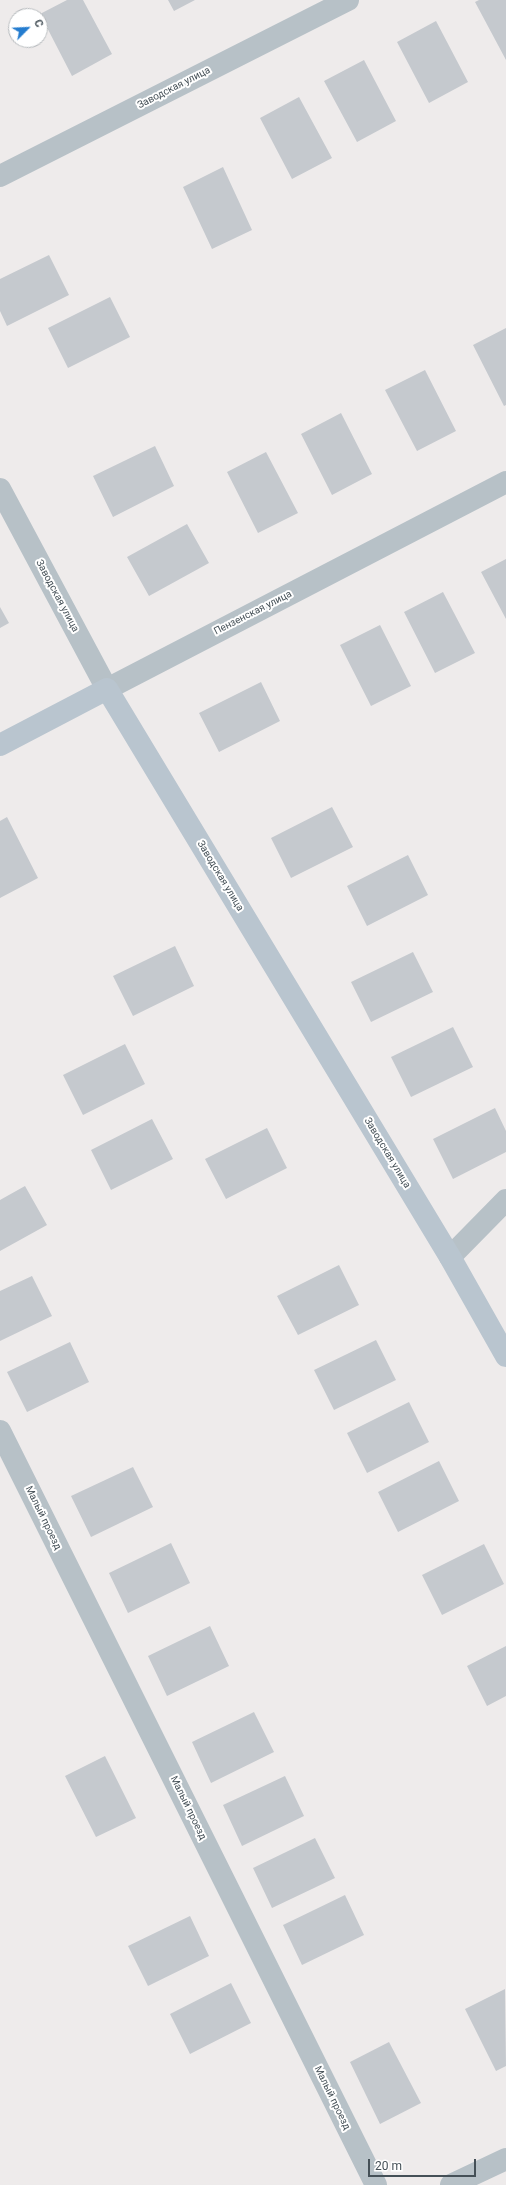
<!DOCTYPE html>
<meta charset="utf-8">
<style>
body{margin:0}
#map{position:relative;width:506px;height:2185px;overflow:hidden;background:#eeebeb;font-family:Roboto,sans-serif}
canvas{display:block}
.north{position:absolute;left:8px;top:8px;width:40px;height:40px;box-sizing:border-box;background:#fff;border:1px solid #b5b9bc;border-radius:50%;rotate:66deg;font-size:11px;font-weight:700;line-height:16px;text-align:center;color:#455057}
.north::after{content:'';display:block;margin:auto;width:14px;height:18px;background:#247ccf;clip-path:polygon(50% 0,100% 100%,50% 72%,0 100%)}
.scale{position:absolute;left:368px;top:2159px;width:108px;height:18px;box-sizing:border-box;border:2px solid #455057;border-top:0;padding-left:5px;font-size:12px;line-height:14px;white-space:nowrap;color:#455057;-webkit-text-stroke:3px #fff;paint-order:stroke}
</style>
<div id="map">
<canvas width="506" height="2185"></canvas>
<div class="north">С</div>
<div class="scale">20 m</div>
</div>
<script>
const ctx = document.querySelector('canvas').getContext('2d');
ctx.lineJoin = 'round';
function paint(path, color) {
  ctx.fillStyle = color;
  ctx.fill(path, 'evenodd');
}
function strokePath(path, color, width, dash) {
  ctx.strokeStyle = color;
  ctx.lineWidth = width;
  ctx.lineCap = dash ? 'butt' : 'round';
  ctx.setLineDash(dash || []);
  ctx.stroke(path);
}
function drawText(font, color, halo, rows, align = 'center') {
  ctx.font = font + ' Roboto,sans-serif';
  ctx.lineWidth = 4;
  ctx.setLineDash([]);
  ctx.textBaseline = 'middle';
  ctx.strokeStyle = halo;
  ctx.fillStyle = color;
  for (const [text, x, y, turn = 0] of rows) {
    ctx.save();
    ctx.translate(x, y);
    ctx.rotate((+turn || 0) * Math.PI / 180);
    ctx.textAlign = isNaN(turn) ? turn : align;
    if (halo) ctx.strokeText(text, 0, 0);
    ctx.fillText(text, 0, 0);
    ctx.restore();
  }
}
const building = new Path2D(`
 M67,0h16l29,54 -40,22 -32,-62z
 M168,0h27l-21,11z
 M479,0h27v60l-31,-58z
 M436,21l32,61 -39,21 -32,-61z
 M364,60l32,61 -39,21 -33,-61z
 M299,97l33,61 -40,21 -32,-61z
 M223,167l29,63 -40,19 -29,-62z
 M49,255l20,40 -62,31 -7,-15v-32z
 M110,297l20,40 -62,31 -20,-40z
 M506,328v77l-2,1 -31,-61z
 M425,370l31,61 -39,20 -32,-61z
 M341,413l31,61 -40,21 -31,-61z
 M155,446l19,40 -61,31 -20,-41z
 M266,452l32,61 -40,20 -31,-61z
 M187,524l22,39 -60,33 -22,-39z
 M506,559v60l-25,-47z
 M443,592l32,61 -40,20 -31,-61z
 M0,607l9,16 -9,5z
 M380,625l31,61 -40,20 -31,-61z
 M261,682l19,39 -61,31 -20,-39z
 M332,807l21,40 -62,31 -20,-40z
 M7,817l31,61 -38,20v-77z
 M408,855l20,40 -61,31 -20,-40z
 M175,946l19,40 -61,30 -20,-40z
 M413,952l20,40 -62,30 -20,-40z
 M453,1027l20,40 -62,30 -20,-40z
 M125,1044l20,40 -62,31 -20,-40z
 M495,1108l11,23v21l-53,27 -20,-40z
 M152,1119l21,40 -62,31 -20,-40z
 M267,1128l20,40 -61,31 -21,-40z
 M25,1186l22,39 -47,26v-51z
 M339,1265l20,40 -61,30 -21,-39z
 M32,1276l20,40 -52,25v-50z
 M376,1340l20,40 -62,30 -20,-40z
 M70,1342l19,40 -62,30 -20,-40z
 M409,1402l20,40 -62,31 -20,-40z
 M439,1461l20,40 -61,31 -20,-40z
 M133,1467l20,40 -62,30 -20,-41z
 M171,1543l19,40 -62,30 -19,-40z
 M484,1544l20,40 -62,31 -20,-40z
 M210,1626l19,40 -62,30 -19,-40z
 M506,1646v50l-19,10 -20,-40z
 M254,1712l20,40 -63,31 -19,-41z
 M105,1756l31,62 -40,19 -31,-61z
 M285,1776l19,40 -62,30 -19,-41z
 M315,1838l20,40 -63,30 -19,-40z
 M345,1895l19,40 -62,30 -19,-40z
 M190,1916l19,40 -61,30 -20,-40z
 M231,1983l20,40 -61,31 -20,-40z
 M505,1989l1,77 -10,5 -31,-62z
 M389,2042l32,61 -41,21 -30,-62z`);
const street = new Path2D(`
 M0,176l348,-176
 M0,489l107,200 399,-207
 M450,1257l56,-57
 M0,1431l376,754
 M451,2185l55,-26`);
const secondary = new Path2D(`
 M0,745l107,-56 343,568 56,99`);
const streetNames = [
 ["Заводская улица",174,88,-27],
 ["Заводская улица",57,596,62],
 ["Пензенская улица",253,613,-27],
 ["Заводская улица",220,876,59],
 ["Заводская улица",387,1153,59],
 ["Малый проезд",43,1518,64],
 ["Малый проезд",188,1808,64],
 ["Малый проезд",332,2098,64]
];
paint(building, '#c5c9ce');
strokePath(street, '#b7c1c7', 22);
strokePath(secondary, '#b9c5cf', 22);
drawText('10px', '#455057', '#fff', streetNames);
</script>
